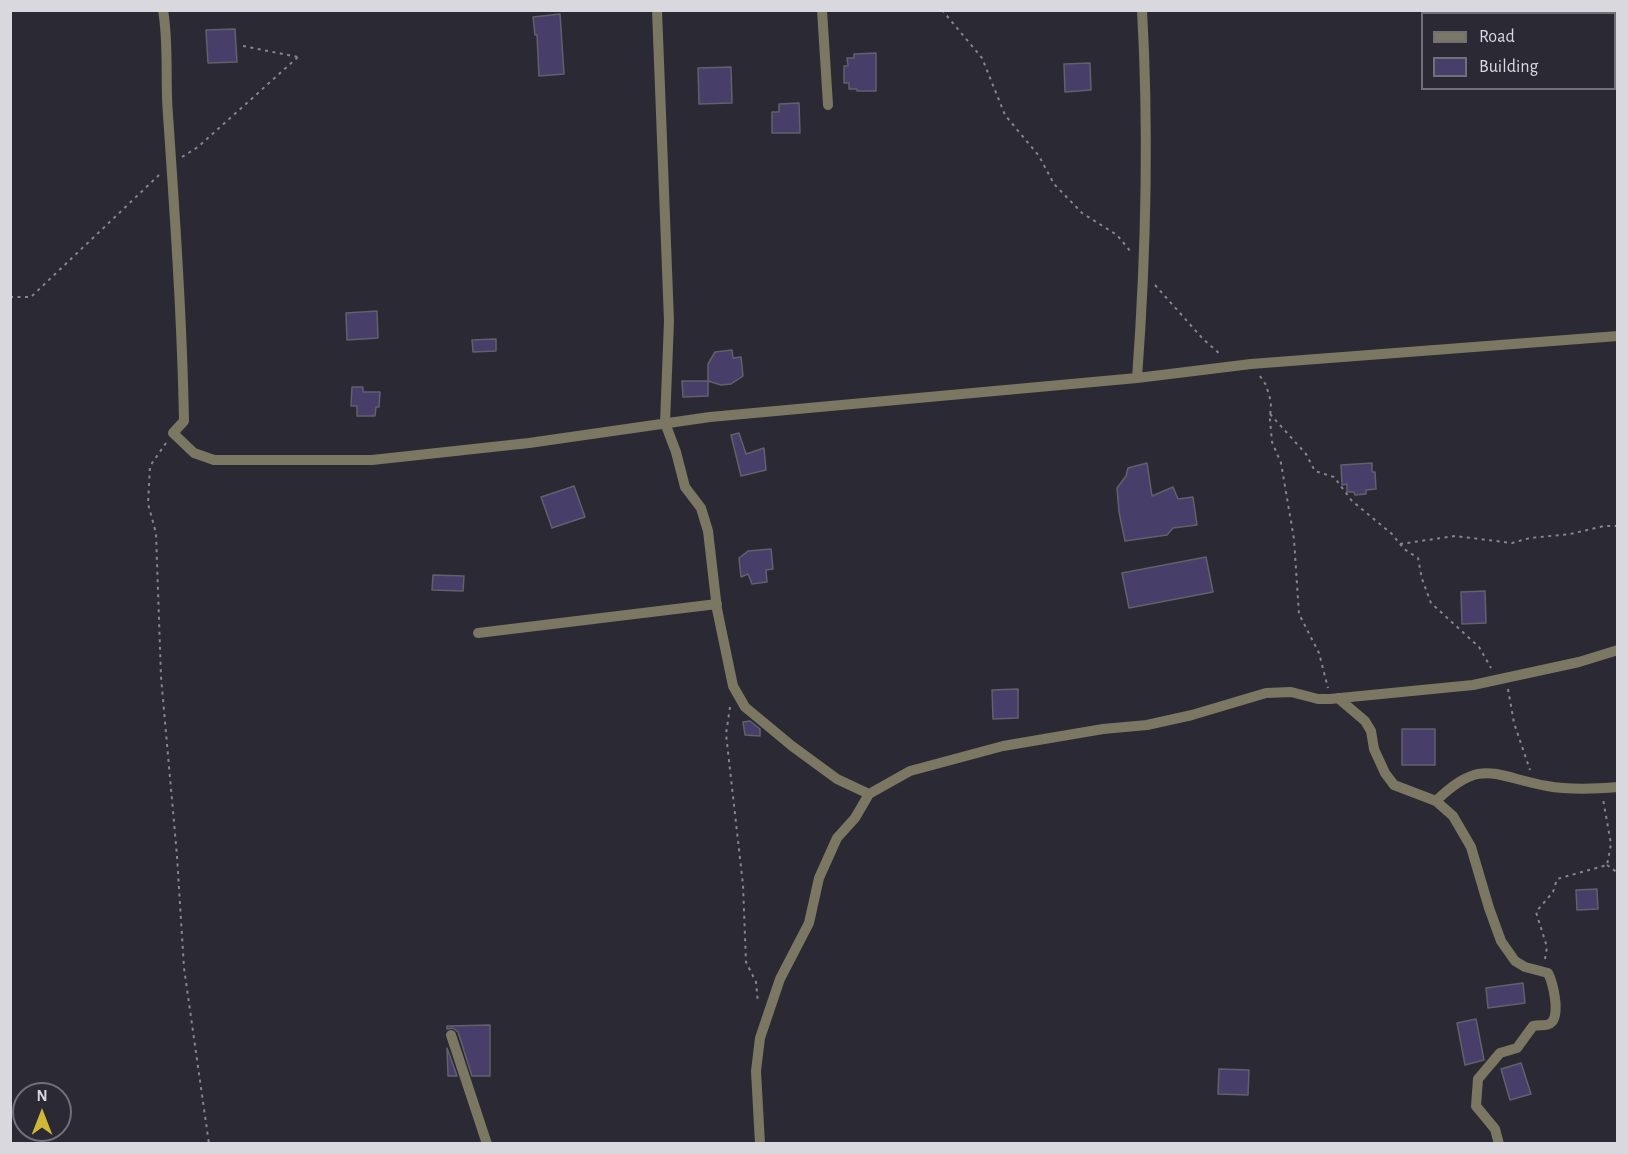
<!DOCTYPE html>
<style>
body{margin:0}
#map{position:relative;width:1628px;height:1154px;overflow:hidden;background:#2b2a34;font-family:"Alegreya Sans",sans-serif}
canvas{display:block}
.frame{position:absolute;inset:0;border:12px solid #d8d8de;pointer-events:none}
.legend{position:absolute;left:1421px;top:12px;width:195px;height:78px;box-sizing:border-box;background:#2b2a34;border:2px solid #707078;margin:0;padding:8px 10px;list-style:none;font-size:18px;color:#d8d8de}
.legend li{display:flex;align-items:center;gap:12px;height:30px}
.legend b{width:30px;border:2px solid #707078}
.north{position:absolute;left:12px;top:1082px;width:60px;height:60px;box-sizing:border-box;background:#2b2a34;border:2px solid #707078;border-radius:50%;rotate:0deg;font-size:16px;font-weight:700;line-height:24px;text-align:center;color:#d8d8de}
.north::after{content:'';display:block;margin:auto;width:21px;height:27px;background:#cfb837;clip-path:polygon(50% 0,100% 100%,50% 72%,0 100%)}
</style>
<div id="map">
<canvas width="1628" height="1154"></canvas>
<div class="frame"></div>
<ul class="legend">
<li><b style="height:8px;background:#7b7762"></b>Road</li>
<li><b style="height:16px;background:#473f69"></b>Building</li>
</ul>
<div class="north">N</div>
</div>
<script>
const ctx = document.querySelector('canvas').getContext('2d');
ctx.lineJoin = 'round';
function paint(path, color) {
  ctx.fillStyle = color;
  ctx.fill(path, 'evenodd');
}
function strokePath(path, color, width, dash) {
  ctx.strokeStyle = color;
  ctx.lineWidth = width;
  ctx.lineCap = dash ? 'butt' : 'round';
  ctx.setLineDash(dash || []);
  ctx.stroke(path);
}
const building = new Path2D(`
 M560,14l4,60 -25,2 -2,-41h-2l-2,-18z
 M235,29l2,33 -29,1 -2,-33z
 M876,53v38h-19v-2h-8v-6h-5v-17h4l-1,-8h7v-4z
 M1090,63l1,27 -26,2 -1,-28z
 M731,67l1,36 -33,1 -1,-36z
 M799,103l1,30h-28v-21h7v-8z
 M377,311l1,27 -31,2 -1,-27z
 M496,339v12l-23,1 -1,-12z
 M732,350l1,8 8,-1 2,19 -12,8 -10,1 -13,-4v-17l7,-12z
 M682,381h26v15l-25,1z
 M352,387h11v5h17l-1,15h-3l-1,9h-18v-10h-6z
 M739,433l7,21 18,-6 2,22 -25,6 -10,-41z
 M1147,463l5,33 21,-9 5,12 15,-2 4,28 -24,3 -6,7 -42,6 -6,-29 -2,-24 9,-12 2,-8z
 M1372,463v9h3l1,17 -10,1v4l-11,1 -1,-3h-7v-8l-5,1 -1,-20z
 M574,486l11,31 -33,11 -11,-31z
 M771,549l2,20 -7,1 1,12 -15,2 -4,-10 -7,3 -2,-19 9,-7z
 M1206,557l7,35 -84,16 -7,-35z
 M433,575l31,1 -1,15 -31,-1z
 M1485,591l1,32 -24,1 -1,-32z
 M1018,689v29l-25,1 -1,-29z
 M750,721l10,8v7l-15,-1 -2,-13z
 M1402,729h33v36h-33z
 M1597,889l1,20 -21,1 -1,-20z
 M1523,983l2,20 -37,5 -2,-20z
 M1476,1019l8,41 -19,5 -8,-42z
 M490,1025v51h-18l-14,-44 -5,-4 -6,1v-3z
 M447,1048l10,28h-9z
 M1521,1063l10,31 -21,6 -9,-31z
 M1219,1069l30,1 -1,25 -30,-1z`);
const path = new Path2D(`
 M942,10l40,48 23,57 34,41 15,28 28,29 35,22 14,17
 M243,46l55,11
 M182,157l16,-10 100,-90
 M1155,285l48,54 18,16
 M10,297h21l128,-122
 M1260,376l6,9 5,17 -1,18 2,22 9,21 13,76 5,75 20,39 9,35
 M1270,414l36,40 9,17 19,6 18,24 40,33 12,15 14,9 4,21 9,24 48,44 12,21
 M166,443l-16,23 -2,38 8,29 5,144 16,179 7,112 25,176
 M1400,544l55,-8 57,7 18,-5 40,-4 34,-8h14
 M1508,689l6,34 16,47
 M730,707l-4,27 17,151 3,77 10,20 2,21
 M1607,865l11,8
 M1545,959l2,-12 -11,-35 17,-20 4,-13 50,-14 4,-21 -8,-45`);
const minor = new Path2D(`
 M163,10c6,34 2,71 5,105 7,102 14,204 16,306l-11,12 21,20 20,7h158l157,-17 181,-26 427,-39 114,-14 367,-28
 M657,10l12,311 -4,102 11,29 9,35 16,21 7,23 9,78 16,77 12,21 47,39 45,33 32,15
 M822,10l6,95
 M1614,17l4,25
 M1137,378c9,-122 12,-245 5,-368
 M478,633l239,-29
 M1338,698l27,23 6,10 3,18 11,24 9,12 42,16 17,15 18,31 18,61 12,33 14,20 10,6 23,6c5,10 12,39 4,49 -4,5 -13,2 -19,4l-16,22 -17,5 -22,26 -2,27 19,23 4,15
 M1436,801c46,-45 59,-24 111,-15 22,4 48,3 71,1
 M451,1035l36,109
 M760,1144l-4,-73 4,-33 20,-59 29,-56 10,-45 18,-40 18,-20 14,-24 41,-23 93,-25 100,-17 44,-4 45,-10 74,-22 25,-1 27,7h12l143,-14 106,-23 39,-12`);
paint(building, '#473f69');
strokePath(building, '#61606c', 1.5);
strokePath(path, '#87868e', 2, [3, 4.5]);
strokePath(minor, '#7b7762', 10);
</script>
